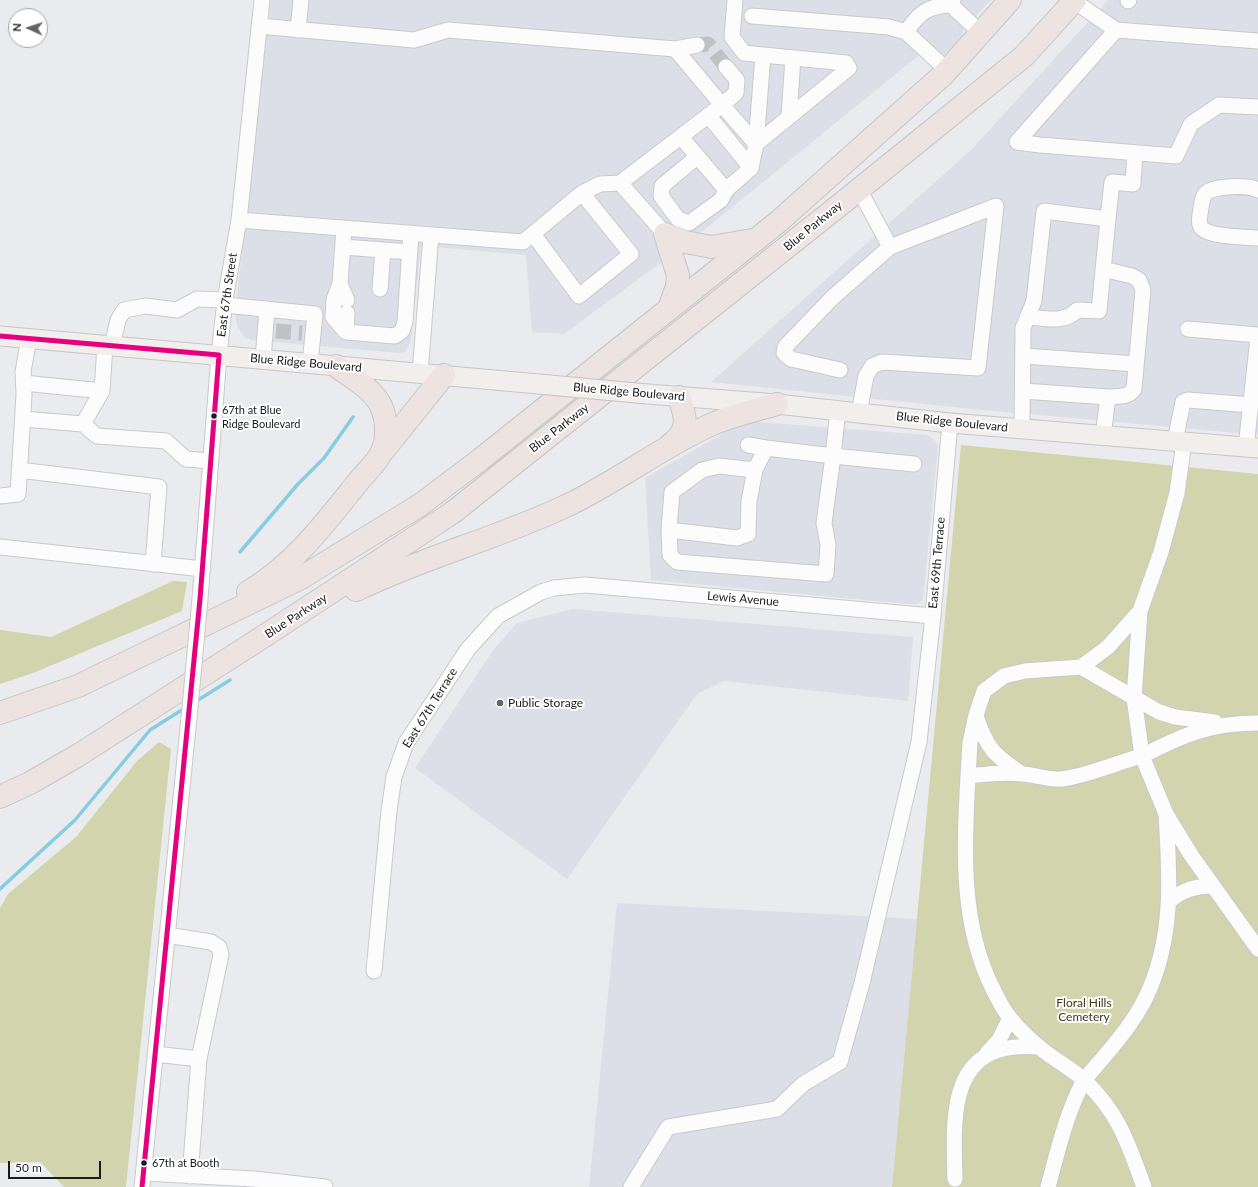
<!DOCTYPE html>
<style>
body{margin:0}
#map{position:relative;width:1258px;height:1187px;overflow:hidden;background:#eaebee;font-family:Lato,sans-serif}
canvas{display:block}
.north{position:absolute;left:8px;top:8px;width:40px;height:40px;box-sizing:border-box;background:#fff;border:1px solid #a3a4a5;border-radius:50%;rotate:273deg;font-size:11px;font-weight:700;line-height:16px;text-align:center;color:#1a1b1d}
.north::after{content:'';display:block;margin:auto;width:14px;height:18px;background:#636466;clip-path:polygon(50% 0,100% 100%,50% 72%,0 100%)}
.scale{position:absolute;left:8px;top:1161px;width:93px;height:18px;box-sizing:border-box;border:2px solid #1a1b1d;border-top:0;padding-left:5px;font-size:12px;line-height:14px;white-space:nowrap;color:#1a1b1d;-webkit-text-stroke:3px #fff;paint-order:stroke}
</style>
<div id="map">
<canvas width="1258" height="1187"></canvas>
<div class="north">N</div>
<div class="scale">50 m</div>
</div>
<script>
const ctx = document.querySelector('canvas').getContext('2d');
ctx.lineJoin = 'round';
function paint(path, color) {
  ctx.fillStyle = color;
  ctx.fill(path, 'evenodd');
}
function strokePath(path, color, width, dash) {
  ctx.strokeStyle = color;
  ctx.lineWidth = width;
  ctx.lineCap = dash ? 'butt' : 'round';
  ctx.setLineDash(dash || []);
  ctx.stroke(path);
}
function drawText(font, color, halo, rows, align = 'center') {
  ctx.font = font + ' Lato,sans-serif';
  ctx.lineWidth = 4;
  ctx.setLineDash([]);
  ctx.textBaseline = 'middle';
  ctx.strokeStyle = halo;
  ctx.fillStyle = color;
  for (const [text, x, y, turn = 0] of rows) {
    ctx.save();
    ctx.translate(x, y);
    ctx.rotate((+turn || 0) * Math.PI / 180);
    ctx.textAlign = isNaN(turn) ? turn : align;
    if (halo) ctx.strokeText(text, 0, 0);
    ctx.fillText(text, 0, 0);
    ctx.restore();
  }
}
const built = new Path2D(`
 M271,0h720l-27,28 -2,10 -17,16 -4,1 -12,-8 -231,188 -134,99 -32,-2 -6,-77 -105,-9 -10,95 -6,11 -6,1 -148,-13 -7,-3 -7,-11 -2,-13z
 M1108,0h150v435l-296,-27 -251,-26 260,-232z
 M745,421l182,14 7,4 4,7 -15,154 -6,4h-10l-256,-24 -6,-102z
 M573,609l340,28 -5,64 -184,-20 -27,13 -130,185 -152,-111 79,-119 23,-26z
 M617,903l300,16 -25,268h-303z`);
const green = new Path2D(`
 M961,445l297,29v713h-366z
 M173,581l14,1 -5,29 -149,62 -33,11v-54l51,7z
 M159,742l12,7 -45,438h-62l-24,-25 -40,1v-255l8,-14 68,-57 61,-76z`);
const stream = new Path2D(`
 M240,552l58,-68 26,-26 29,-41
 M195,702l35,-22
 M0,889l75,-69 75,-90 35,-22`);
const minorTunnel = new Path2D(`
 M697,45l11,-1 18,23
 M276,331l26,2`);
const minor = new Path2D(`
 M735,0l-3,37 12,16 19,2 -7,89
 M953,0l-2,5 30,28
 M1074,1l42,29 142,11
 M1128,1l1,-1
 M752,16l137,11 17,5 41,38
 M259,26l155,14 34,-10 227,19 47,56 14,-12 1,-13 -11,-13
 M298,30l3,-30
 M1116,30l-99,112 23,3 136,11 15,-32 28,-19 39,2
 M906,32c13,-19 21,-26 45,-27
 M675,49l22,-4
 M708,115l43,53
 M789,116l4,-58
 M756,144l93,-76 -3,-5 -83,-8
 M697,157l-35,29 -1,10 17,23 11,4 32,-23 5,-10
 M1258,190c-9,-5 -46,-5 -53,4 -4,6 -4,14 -5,21 -1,5 -1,11 3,14 8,8 43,8 55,9
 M1108,219l4,-37 21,2 2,-31
 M239,220l284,22 59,-49 18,-9 20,-1
 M344,228l-4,56 7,16
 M533,234l46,62 52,-42 -49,-61
 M665,234l-45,-51 102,-78 34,39 -5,24 -25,22 -45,-53
 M343,247l67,5
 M1103,269l29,7 7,4 4,10 -9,99c-6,9 -16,7 -26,8
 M340,284l-6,15 -1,18 13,15
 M380,289l3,-39
 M225,305l90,9 -5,50
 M347,313l-1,19 49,4 7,-5 3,-9 6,-89
 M1188,329l70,6
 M112,346l6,-26 6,-10 22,-4 31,4 20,-11 28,1
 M1024,356l112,8
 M263,359l4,-50
 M840,370l-49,-11 -7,-6 1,-6 47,-49 58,-51
 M420,373l11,-138
 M24,383l78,8
 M1023,391l85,6 -5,39
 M838,410l-5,46 -67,-8 -11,22 -36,-4 -17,4 -30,22 -3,38 1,25 7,7 149,12 2,-29 -4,-22 9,-67 81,8
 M859,413l7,-37 6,-10 10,-4 96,6 18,-162 -106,41 -31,-58
 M23,419l60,5 19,-33 3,-46
 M83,424l14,12 69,5 20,18 25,2
 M1022,429l1,-101 11,-27 10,-90 64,8 -9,92 -22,-1c-12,14 -34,8 -50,7
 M1175,441l8,-39 5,-2 63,5
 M748,445l18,3
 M1246,447l12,-109
 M19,470l140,17 -6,77
 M0,496l18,-2 6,-99 -1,-23 6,-34
 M669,530l68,8 11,-4 1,-33 6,-31
 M0,547l203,22
 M200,599l19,-244 6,-55 14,-80 23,-220
 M1140,611l-6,87 8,58c-27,7 -52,19 -80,23 -12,1 -27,-4 -39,-5 -19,-2 -37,0 -55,2l2,-33 6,-28 8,-24 20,-15 21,-5 56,-4 27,-20 32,-36 21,-59 16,-59 7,-51
 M1081,667l78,45 16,5 40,5
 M976,716c11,33 18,39 46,58
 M1258,723c-48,0 -75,12 -116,33l24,58 25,41 67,94
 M968,776c-4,71 -8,148 25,213 5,10 10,21 17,29 8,10 18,20 28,28 14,13 32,21 46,34 35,33 44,63 60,107
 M1169,901c14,-11 26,-15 44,-15
 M167,935l44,7 8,5 2,8 -22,104 -9,117
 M374,971l15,-160 5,-34 12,-34 62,-94 30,-33 43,-24 13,-4 31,-3 348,31
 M987,1053l12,-13 11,-22
 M155,1054l44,5
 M144,1173l110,6 71,8
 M955,1179c-2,-65 -7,-140 83,-132
 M142,1187l47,-469
 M631,1187l37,-60 109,-18 26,-25 37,-22 22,-79 57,-241 14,-126 17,-193
 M1048,1187c10,-37 18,-73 36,-107 22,-26 47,-52 62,-83 28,-58 24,-120 20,-183`);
const major = new Path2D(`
 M0,336l539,48
 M647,394l130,10 173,19 308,25`);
const highway = new Path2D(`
 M669,309l8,-23 1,-11 -13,-41 20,8 27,5 40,-7
 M671,444c19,-14 15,-27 8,-47
 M383,451l61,-76
 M356,590c68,-33 142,-52 210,-84 49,-23 91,-56 140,-79 22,-11 48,-16 71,-23
 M248,592c46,-27 77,-69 110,-110 7,-9 20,-20 24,-31 6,-12 5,-32 -1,-45 -8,-17 -30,-29 -45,-40
 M0,713l78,-27 221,-107 121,-74 61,-46 297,-237 166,-148 66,-74
 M0,797l30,-14 47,-27 178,-114 197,-129 389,-309 183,-148 51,-56`);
const minorBridge = new Path2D(`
 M189,718l11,-119`);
const majorBridge = new Path2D(`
 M539,384l108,10`);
const bus1 = new Path2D(`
 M0,336l219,19 -19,244 -58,588`);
const markers = [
 [214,416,3.5,"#1a1b1d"],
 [500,703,4,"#636466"],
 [144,1163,3.5,"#1a1b1d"]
];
const busNames = [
 ["67th at Blue",222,410],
 ["Ridge Boulevard",222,424],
 ["67th at Booth",152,1163]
];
const streetNames = [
 ["Blue Parkway",813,226,-39],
 ["East 67th Street",227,295,-82],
 ["Blue Ridge Boulevard",306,363,5],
 ["Blue Ridge Boulevard",629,392,5],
 ["Blue Ridge Boulevard",952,422,6],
 ["Blue Parkway",559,428,-38],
 ["East 69th Terrace",937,563,-85],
 ["Lewis Avenue",743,599,5],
 ["Blue Parkway",296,616,-33],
 ["East 67th Terrace",430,708,-58]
];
const poiNames = [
 ["Public Storage",508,703]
];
const parkNames = [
 ["Floral Hills",1084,1003],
 ["Cemetery",1084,1017]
];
paint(built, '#dddfe8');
paint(green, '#d2d4ad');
strokePath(stream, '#87cde1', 3.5);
strokePath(minorTunnel, '#c0c1c4', 15, [15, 8]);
strokePath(minor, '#c9c9cc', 17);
strokePath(major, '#c6c6c7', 21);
strokePath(highway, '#c6c6c7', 24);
strokePath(minor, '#fcfcfc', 15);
strokePath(major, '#f2eeeb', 19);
strokePath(highway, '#ede3e0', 22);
strokePath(minorBridge, '#c9c9cc', 17, []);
strokePath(majorBridge, '#c6c6c7', 21, []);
strokePath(minorBridge, '#fcfcfc', 15);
strokePath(majorBridge, '#f2eeeb', 19);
strokePath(bus1, '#e5007d', 5);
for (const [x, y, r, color] of markers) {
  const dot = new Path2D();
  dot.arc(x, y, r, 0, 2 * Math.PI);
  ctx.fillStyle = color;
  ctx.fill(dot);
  strokePath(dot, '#fff', 1.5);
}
drawText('11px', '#1a1b1d', '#fff', busNames, 'left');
drawText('12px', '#1a1b1d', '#fff', streetNames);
drawText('12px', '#1a1b1d', '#fff', poiNames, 'left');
drawText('12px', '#383a18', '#fff', parkNames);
</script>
